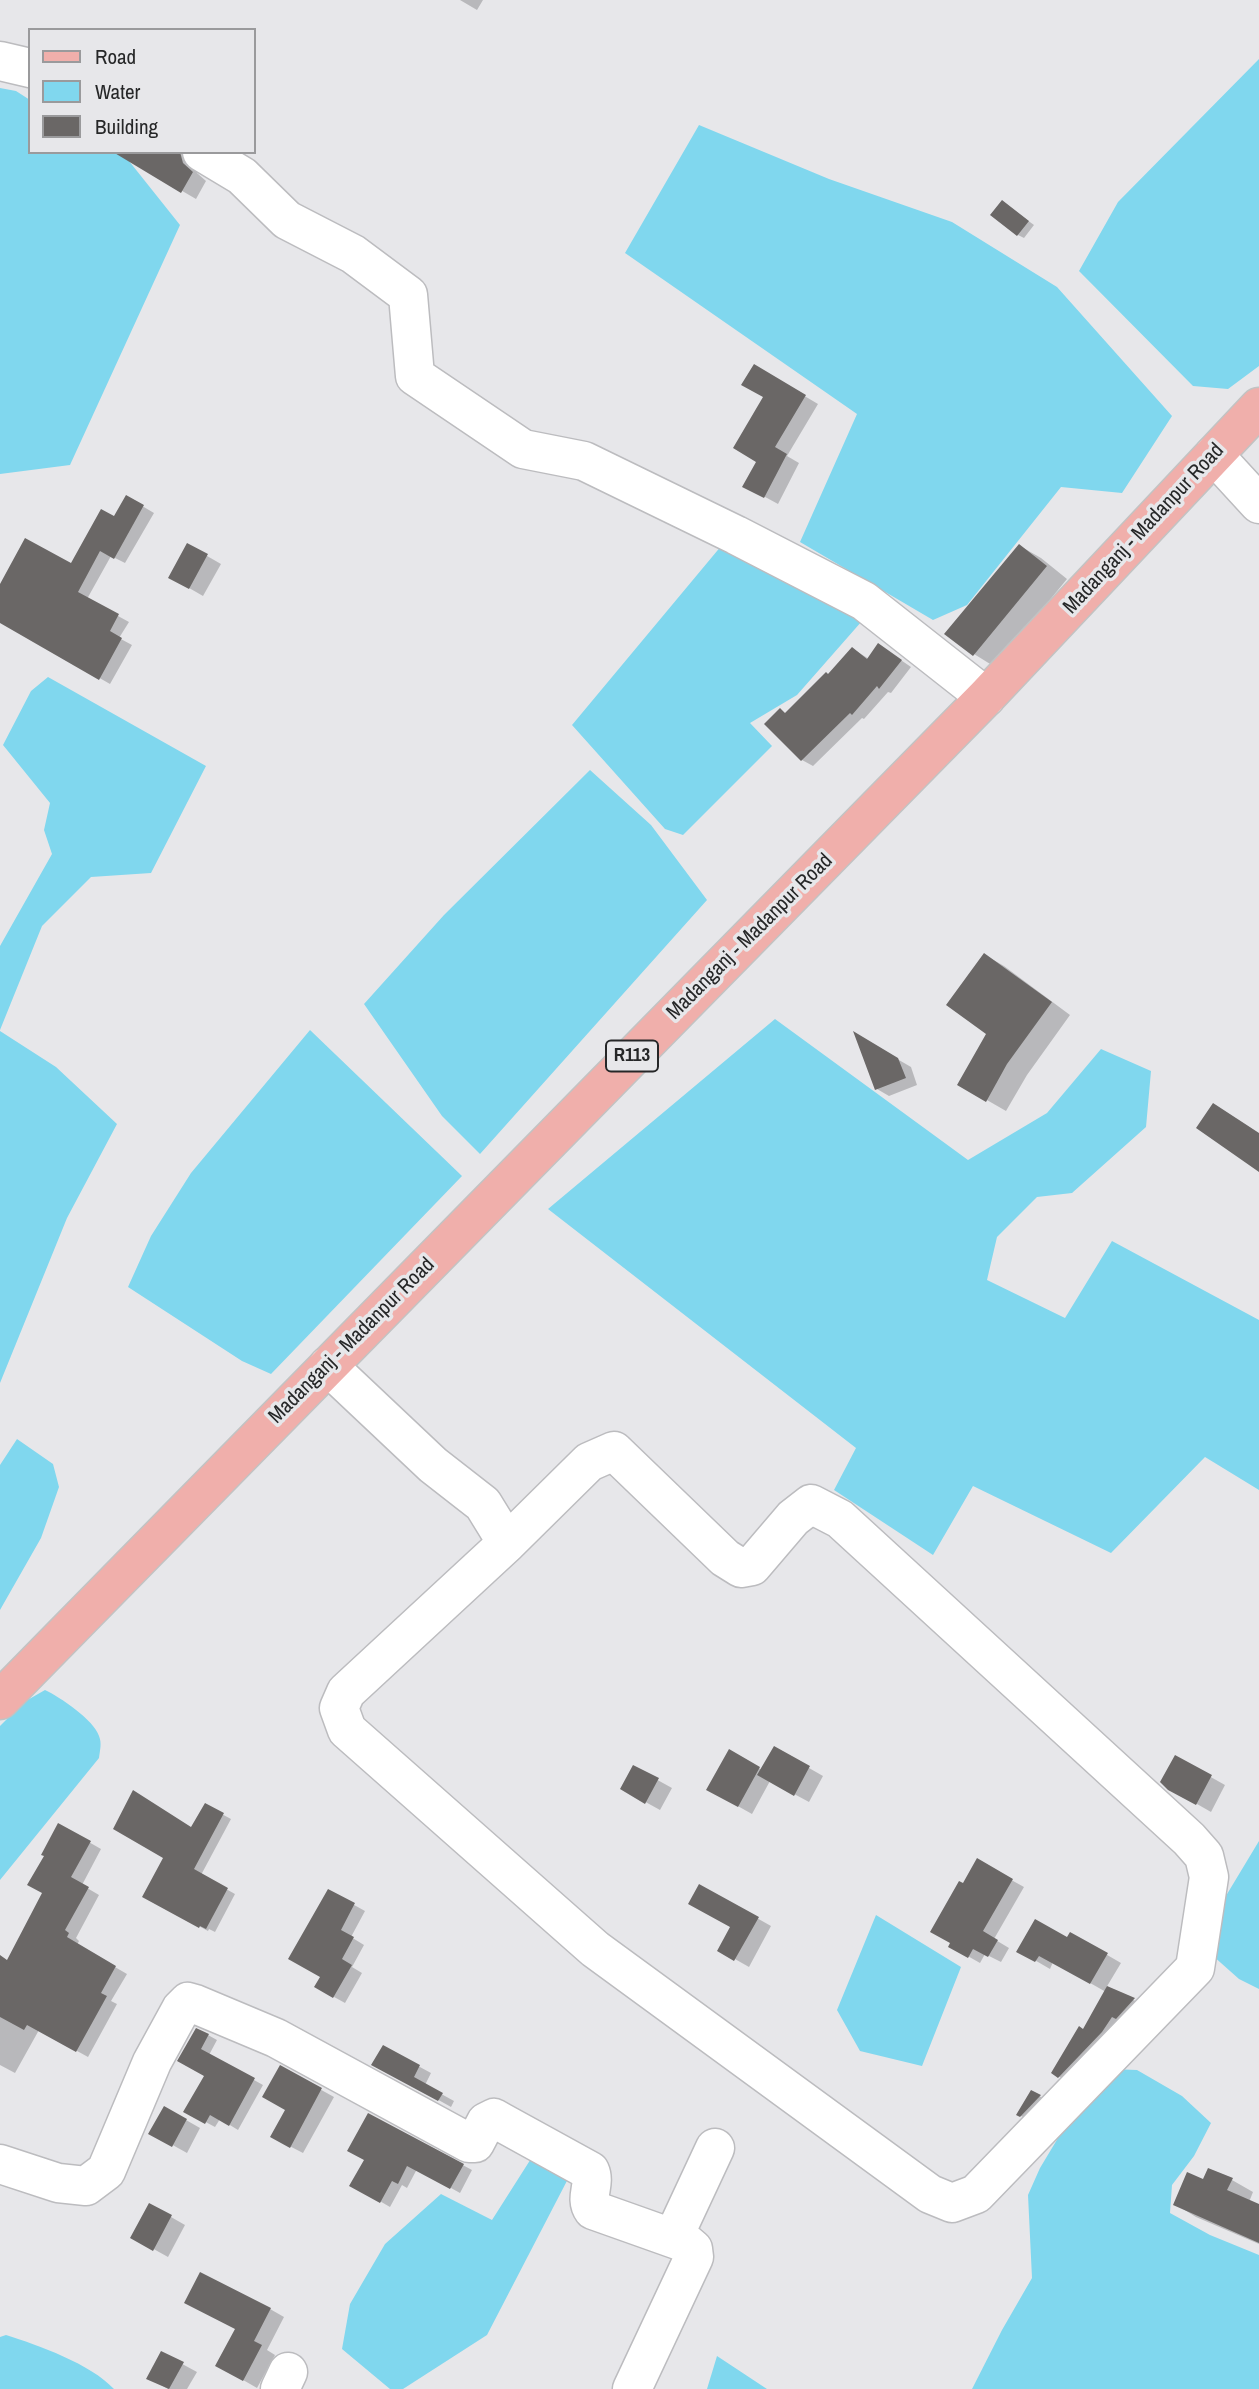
<!DOCTYPE html>
<style>
body{margin:0}
#map{position:relative;width:1259px;height:2389px;overflow:hidden;background:#e7e7ea;font-family:"Archivo Narrow",sans-serif}
canvas{display:block}
.legend{position:absolute;left:28px;top:28px;width:228px;height:126px;box-sizing:border-box;background:#e7e7ea;border:2px solid #9a9a9c;margin:0;padding:9px 12px;list-style:none;font-size:21px;color:#262728}
.legend li{display:flex;align-items:center;gap:14px;height:35px}
.legend b{width:35px;border:2px solid #9a9a9c}
</style>
<div id="map">
<canvas width="1259" height="2389"></canvas>
<ul class="legend">
<li><b style="height:9px;background:#f0afab"></b>Road</li>
<li><b style="height:19px;background:#80d7ee"></b>Water</li>
<li><b style="height:19px;background:#6a6766"></b>Building</li>
</ul>
</div>
<script>
const ctx = document.querySelector('canvas').getContext('2d');
ctx.lineJoin = 'round';
function paint(path, color) {
  ctx.fillStyle = color;
  ctx.fill(path, 'evenodd');
}
function strokePath(path, color, width, dash) {
  ctx.strokeStyle = color;
  ctx.lineWidth = width;
  ctx.lineCap = dash ? 'butt' : 'round';
  ctx.setLineDash(dash || []);
  ctx.stroke(path);
}
function drawText(font, color, halo, rows, align = 'center') {
  ctx.font = font + ' "Archivo Narrow",sans-serif';
  ctx.lineWidth = 7;
  ctx.setLineDash([]);
  ctx.textBaseline = 'middle';
  ctx.strokeStyle = halo;
  ctx.fillStyle = color;
  for (const [text, x, y, turn = 0] of rows) {
    ctx.save();
    ctx.translate(x, y);
    ctx.rotate((+turn || 0) * Math.PI / 180);
    ctx.textAlign = isNaN(turn) ? turn : align;
    if (halo) ctx.strokeText(text, 0, 0);
    ctx.fillText(text, 0, 0);
    ctx.restore();
  }
}
const water = new Path2D(`
 M1259,59v307l-31,23 -35,-3 -114,-115 39,-69z
 M0,88l16,3 14,9v52h85l14,9 51,64 -110,240 -70,9z
 M699,125l130,54 123,43 105,65 115,129 -50,77 -61,-6 -94,118 -34,15 -133,-78 57,-128 -232,-161z
 M727,539l135,82 -65,74 -47,28 22,23 -89,89 -18,-6 -93,-104z
 M48,677l158,89 -55,107 -60,4 -49,49 -42,104v-84l52,-92 -8,-24 6,-27 -47,-58 28,-54z
 M590,770l61,55 56,75 -227,254 -38,-38 -78,-112 80,-89z
 M775,1019l193,141 79,-47 54,-64 50,22 -5,56 -74,66 -35,4 -40,40 -10,43 78,38 47,-77 147,79v170l-54,-33 -94,96 -138,-67 -40,69 -99,-65 22,-42 -308,-239z
 M310,1030l152,146 -191,198 -29,-13 -114,-74 23,-51 40,-63z
 M0,1031l56,36 61,57 -50,94 -67,165z
 M17,1439l36,25 6,23 -18,51 -41,72v-145z
 M45,1690c15,7 49,30 54,46 3,7 1,14 0,22l-99,122v-154l24,-24z
 M1259,1841v148l-20,-10 -36,-32 9,-28z
 M876,1915l85,52 -39,99 -62,-15 -23,-41z
 M1110,2069l27,1 45,26 29,27 -17,33 -22,29 -2,28 40,22 49,20v134h-287l30,-59 30,-52 -4,-83 12,-27 18,-30 20,-30z
 M534,2154l36,21 -83,160 -84,54h-13l-48,-40 8,-45 35,-60 56,-50 51,26z
 M6,2335c32,10 85,29 108,54h-114v-52z
 M717,2356l50,33h-60z`);
const shadow = new Path2D(`
 M460,0h23l-6,10z
 M140,152h42l12,8 3,13 9,8 -10,18 -62,-36z
 M1008,206l26,19 -10,13 -6,-3z
 M754,366l64,38 -31,52 12,7 -21,41 -33,-18 13,-25 7,-64z
 M127,497l27,16 -29,50 -14,-7 -24,43 42,23 -10,16 13,7 -22,39 -110,-63v-34l71,-21 44,-47z
 M188,545l33,19 -18,32 -33,-19z
 M1020,546l21,12 26,21 -72,88 -21,-13z
 M853,649l16,10 20,-7 22,15 -20,26 -3,-1 -24,27 -2,-1 -49,48 -11,-6 -15,-46 42,-39z
 M985,955l19,11 66,49 -43,60 -21,36 -47,-27 29,-50z
 M856,1035l55,32 6,18 -28,11 -12,-7z
 M774,1748l49,28 -14,26 -39,-21 -18,33 -43,-24 21,-39 32,19z
 M1175,1757l50,28 -14,27 -42,-24z
 M634,1767l38,21 -12,22 -38,-21z
 M205,1805l26,14 -30,56 34,19 -20,38 -6,-3 -1,2 -63,-34 47,-68z
 M59,1825l42,24 -19,36 17,10 -23,43 3,3 -2,4 50,29 -16,27 6,3 -29,53 -49,-27 -24,43 -15,-8v-108l8,5 37,-69 1,-37z
 M977,1861l47,26 -30,52 15,9 -8,14 -16,-8 -5,9 -30,-17z
 M700,1886l71,40 -22,41 -30,-17 13,-23z
 M329,1891l36,20 -14,26 13,8 -12,22 10,6 -17,30 -29,-16 6,-11z
 M1071,1934l50,29 -15,25 34,15 -75,77 -12,-7 31,-42 22,-39 -53,-30 -3,7 -31,-18 49,-12z
 M208,2035l9,5 -8,15 54,30 -25,45 -18,-11 -5,8 -30,-16 21,-36 -26,-14z
 M383,2047l48,26 -6,12 29,16 -3,6 -77,-43z
 M280,2067l54,30 -31,56 -31,-16 15,-28z
 M1032,2092l14,8 -19,19 -8,-4z
 M165,2108l35,20 -13,25 -36,-20z
 M369,2115l103,55 -12,23 -43,-24 -10,19 -5,-3 -12,22 -38,-22 14,-26z
 M1232,2180l21,12 -4,10 10,4v38l-63,-27 -21,-13 28,-22z
 M150,2205l35,20 -17,32 -36,-20z
 M270,2309l14,8 -17,33 8,5 -18,33 -40,-23z
 M162,2353l35,19 -10,17h-19l-19,-11z`);
const building = new Path2D(`
 M113,152h67l3,11 10,9 -12,21z
 M1002,200l27,21 -12,15 -27,-21z
 M754,364l52,31 -31,52 12,7 -23,44 -22,-11 14,-25 -23,-14 30,-51 -22,-12z
 M126,495l18,10 -30,54 -14,-8 -22,41 41,22 -9,17 12,7 -23,42 -99,-57v-39l25,-46 46,25 30,-54 13,7z
 M187,543l21,11 -19,35 -21,-11z
 M1019,544l28,22 -74,90 -29,-22z
 M878,643l24,17 -23,29 -2,-3 -25,29 -2,-2 -49,48 -37,-37 16,-16 5,5 41,-41 2,2 24,-27 15,12z
 M984,953l68,49 -45,62 -21,38 -29,-17 29,-51 -40,-29z
 M853,1031l45,27 8,20 -31,12z
 M1213,1103l46,30v39l-63,-44z
 M774,1746l36,20 -16,30 -37,-21z
 M729,1749l31,18 -22,40 -32,-17z
 M1175,1755l37,20 -16,30 -28,-15 -8,-8z
 M633,1765l26,13 -14,26 -25,-15z
 M133,1790l58,37 14,-24 19,10 -30,56 34,19 -22,41 -6,-3 -1,2 -57,-31 21,-39 -50,-29z
 M58,1823l33,18 -20,36 18,10 -24,43 4,3 -2,4 49,29 -15,27 6,3 -31,56 -49,-27 -3,5 -24,-13v-62l7,5 35,-67 -15,-8 17,-29 -3,-1z
 M977,1858l36,21 -30,52 15,9 -10,17 -15,-8 -5,9 -20,-11 2,-4 -20,-11 29,-51 4,2z
 M699,1884l60,33 -25,44 -17,-10 13,-24 -42,-23z
 M328,1889l27,14 -14,27 13,7 -12,22 10,6 -19,33 -19,-11 6,-10 -32,-18z
 M1035,1919l32,18 3,-5 38,21 -18,31 -51,-28 -4,6 -19,-10z
 M1107,1986l28,12 -19,21 -4,-2 -10,15 -44,46 -7,-5 28,-47 4,3z
 M196,2028l13,6 -8,15 54,29 -26,48 -19,-11 -5,9 -22,-12 21,-36 -27,-15z
 M383,2045l37,20 -6,12 29,16 -5,8 -67,-36z
 M280,2065l42,23 -32,60 -20,-11 15,-27 -23,-13z
 M1031,2090l10,5 -21,22 -4,-2z
 M164,2106l23,13 -15,28 -24,-13z
 M368,2113l96,51 -14,25 -43,-23 -9,18 -6,-3 -12,22 -31,-17 15,-26 -17,-9z
 M1208,2168l25,10 -6,12 32,14v39l-86,-38 14,-33 16,7z
 M149,2203l23,12 -19,36 -23,-13z
 M200,2272l71,36 -17,33 8,4 -19,36 -28,-15 20,-37 -51,-26z
 M161,2351l23,11 -15,27 -23,-10z`);
const minor = new Path2D(`
 M0,61l30,7
 M202,152l40,24 45,44 66,34 55,41 7,81 108,73 61,12 152,74 128,66 122,96
 M1214,455l45,49
 M328,1366l105,99 50,39 24,39
 M614,1451l111,107 16,10 11,-2 41,-48 18,-14 29,15 349,320 15,17 5,21 -14,91 -219,226 -24,9 -22,-9 -335,-245 -248,-219 -8,-22 7,-16 161,-149 82,-81z
 M0,2164l58,19 28,3 20,-15 46,-109 29,-53 7,-7 7,2 81,34 193,105h6l11,-21 8,-4 7,4 89,49c6,13 -6,27 3,39l93,33 7,6 1,8 -62,132
 M673,2238l42,-90
 M280,2389l8,-17`);
const major = new Path2D(`
 M0,1700l986,-1003 273,-290`);
const shields = [
 [632,1056,52]
];
const shieldNames = [
 ["R113",632,1056]
];
const streetNames = [
 ["Madanganj - Madanpur Road",1144,529,-47],
 ["Madanganj - Madanpur Road",750,937,-45],
 ["Madanganj - Madanpur Road",352,1341,-45]
];
paint(water, '#80d7ee');
paint(shadow, '#0003');
paint(building, '#6a6766');
strokePath(minor, '#bcbcbf', 41);
strokePath(major, '#c2c3c3', 41);
strokePath(minor, '#fff', 38);
strokePath(major, '#f0afab', 38);
for (const [x, y, w] of shields) {
  const box = new Path2D();
  box.roundRect(x - w / 2, y - 15.5, w, 31, 5);
  ctx.fillStyle = '#e7e7ea';
  ctx.fill(box);
  strokePath(box, '#262728', 2);
}
drawText('bold 19px', '#262728', null, shieldNames);
drawText('21px', '#262728', '#e7e7ea', streetNames);
</script>
